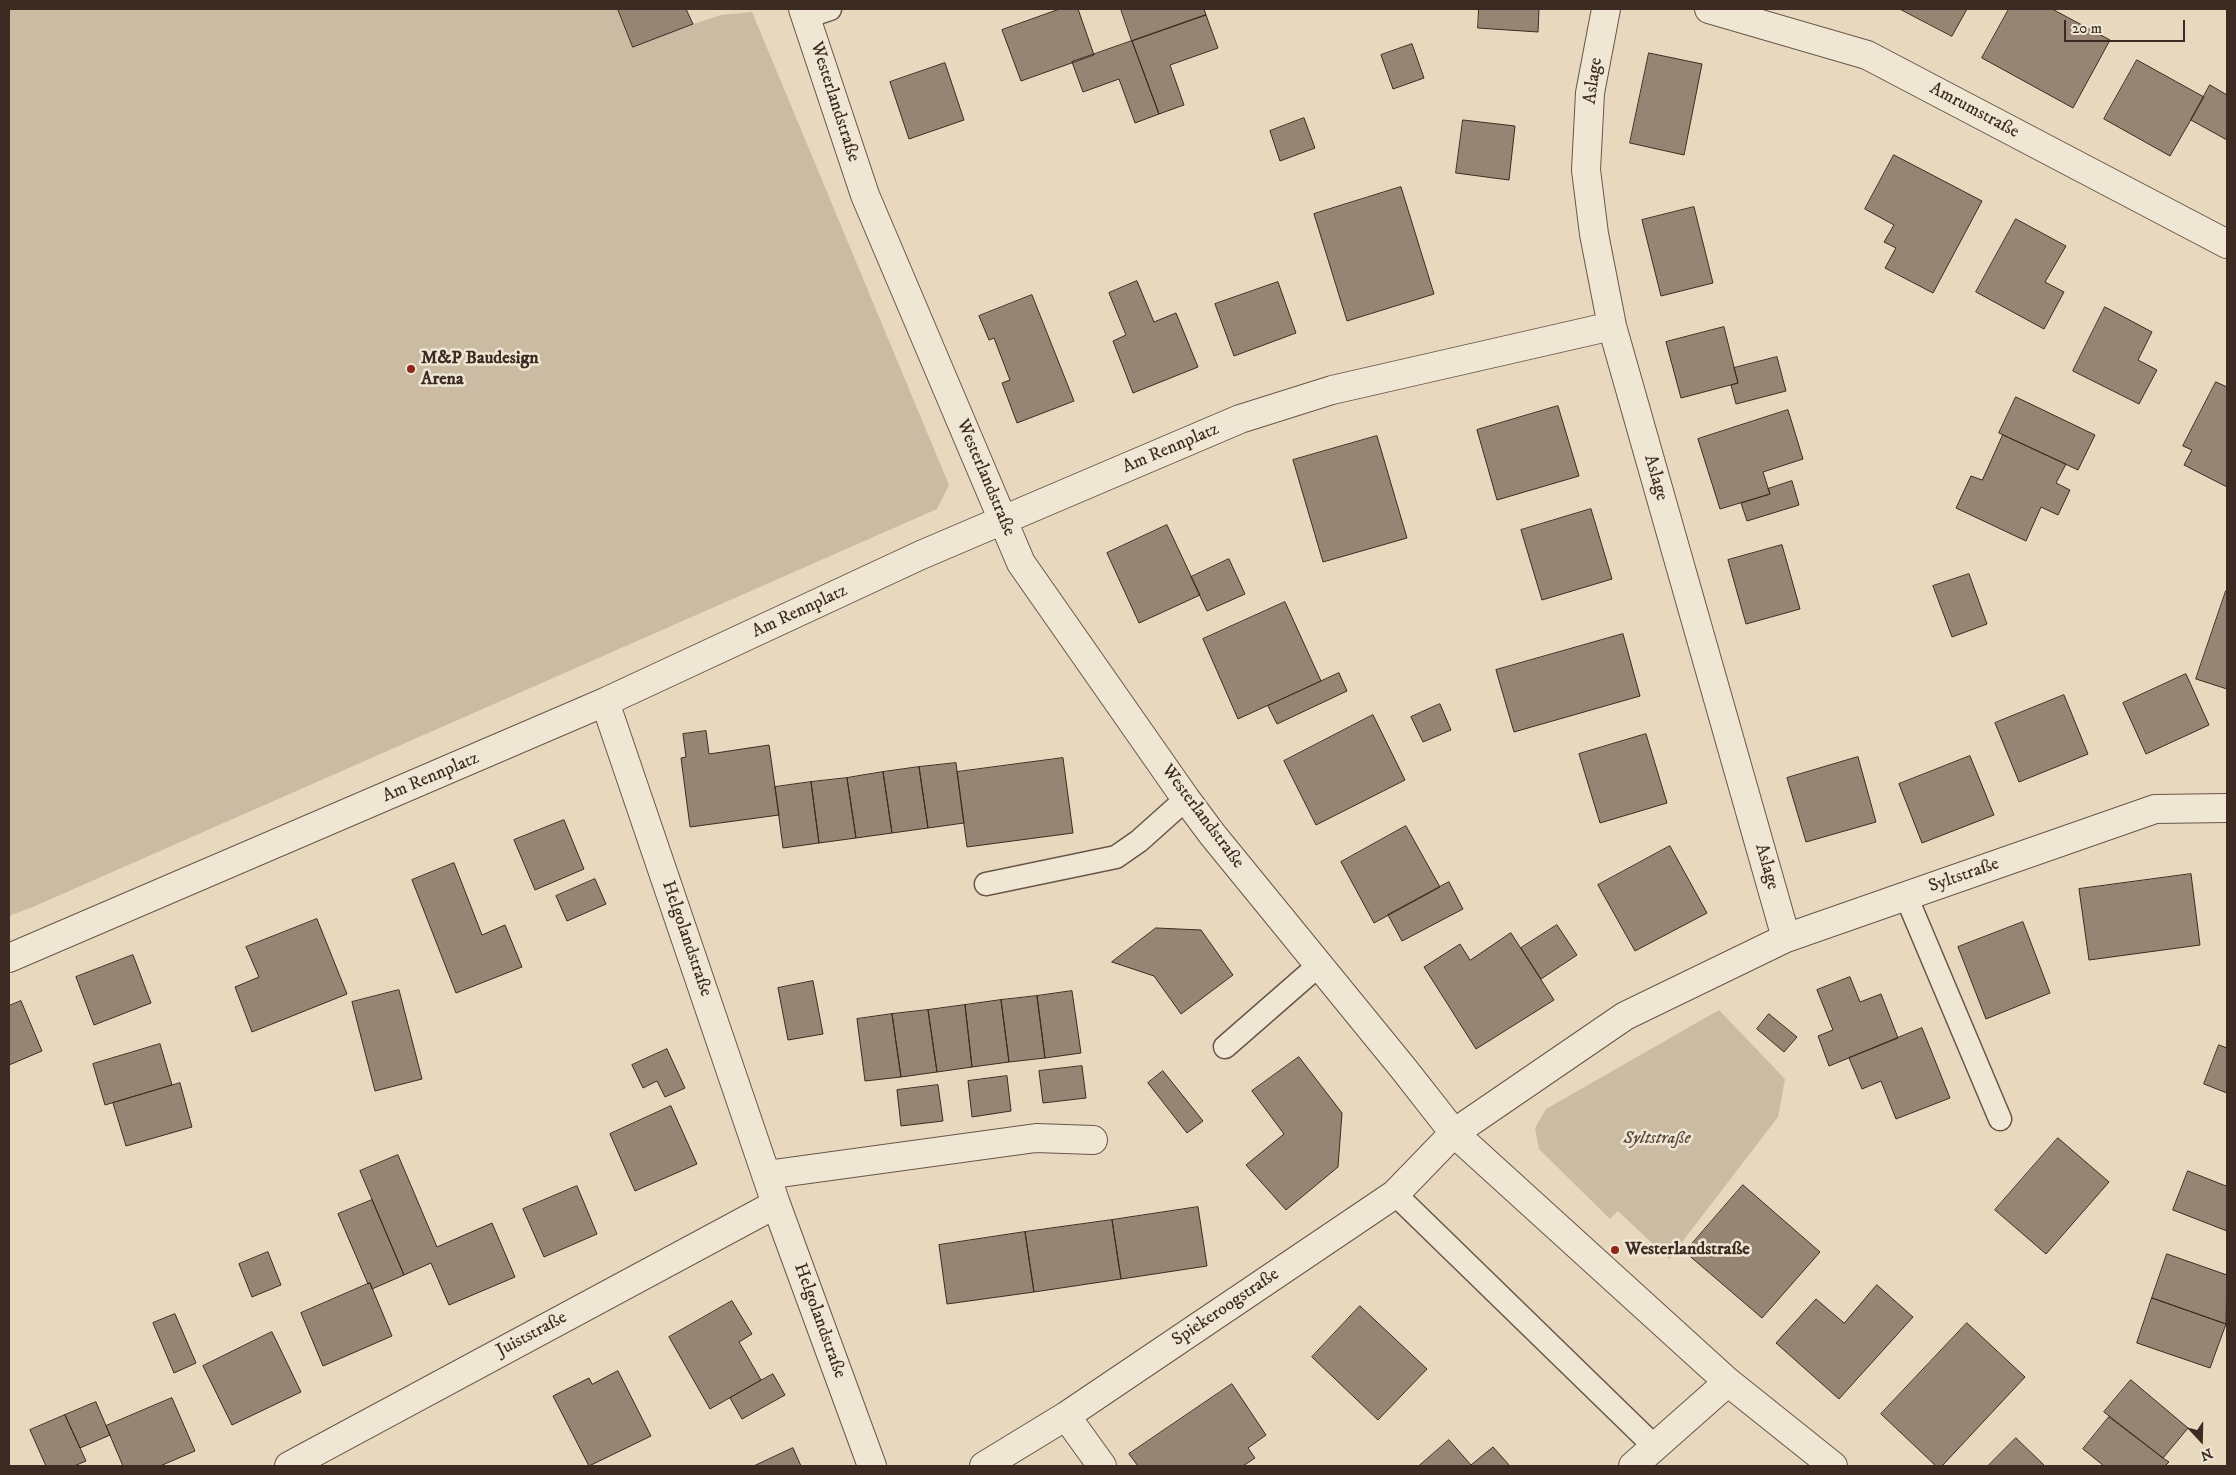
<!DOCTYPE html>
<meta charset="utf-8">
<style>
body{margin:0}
#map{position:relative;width:2236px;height:1475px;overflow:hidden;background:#e8d8bd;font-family:"IM FELL DW Pica",serif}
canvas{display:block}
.frame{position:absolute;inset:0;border:10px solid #3d2b23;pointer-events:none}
.north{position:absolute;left:2176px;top:1415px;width:50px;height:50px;-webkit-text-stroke:4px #f0e6d4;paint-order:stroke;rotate:159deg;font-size:14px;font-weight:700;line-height:20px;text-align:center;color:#3d2b23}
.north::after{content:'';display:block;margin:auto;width:18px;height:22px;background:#3d2b23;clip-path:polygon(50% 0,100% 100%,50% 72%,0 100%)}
.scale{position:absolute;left:2064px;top:20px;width:121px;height:22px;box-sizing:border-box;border:2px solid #3d2b23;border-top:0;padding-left:6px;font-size:15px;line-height:18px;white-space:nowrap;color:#3d2b23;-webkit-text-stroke:4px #f0e6d4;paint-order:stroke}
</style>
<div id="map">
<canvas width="2236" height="1475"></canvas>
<div class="frame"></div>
<div class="north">N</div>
<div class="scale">20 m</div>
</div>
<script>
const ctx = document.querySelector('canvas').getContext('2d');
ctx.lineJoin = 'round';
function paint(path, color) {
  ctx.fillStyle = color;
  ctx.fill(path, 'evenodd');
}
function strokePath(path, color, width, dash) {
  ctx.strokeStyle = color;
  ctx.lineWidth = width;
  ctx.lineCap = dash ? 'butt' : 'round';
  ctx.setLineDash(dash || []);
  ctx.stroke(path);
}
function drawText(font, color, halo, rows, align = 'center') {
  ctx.font = font + ' "IM FELL DW Pica",serif';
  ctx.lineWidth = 5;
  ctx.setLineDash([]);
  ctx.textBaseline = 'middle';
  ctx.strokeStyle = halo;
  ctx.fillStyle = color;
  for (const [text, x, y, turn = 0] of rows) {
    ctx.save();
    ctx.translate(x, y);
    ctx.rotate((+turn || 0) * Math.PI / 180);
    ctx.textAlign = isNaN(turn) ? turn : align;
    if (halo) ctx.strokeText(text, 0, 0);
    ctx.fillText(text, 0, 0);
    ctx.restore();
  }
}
const green = new Path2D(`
 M9,9h677l7,15 28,-9 31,-3 197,473 -12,24 -902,397 -26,10z
 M1719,1010l66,69 -7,38 -109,142 -51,-48 -8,8 -71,-70 -4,-21 11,-19z`);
const building = new Path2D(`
 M618,9h68l7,15 -60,23z
 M1060,9h18l16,46 -73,26 -19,-51z
 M1121,9h83l2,6 -74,26z
 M1479,9h60l-1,23 -60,-4z
 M1900,9h67l-15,27z
 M2009,9h43l58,31 -37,68 -91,-50z
 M1206,15l12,33 -48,17 14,40 -25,9 -27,-73z
 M1132,41l27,73 -24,9 -16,-44 -36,13 -11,-30z
 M1412,44l12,34 -31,11 -12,-34z
 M1649,53l53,11 -18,91 -54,-12z
 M2137,60l67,37 -34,59 -66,-37z
 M945,63l19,57 -55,19 -19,-57z
 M2210,85l17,10v45l-36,-20z
 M1304,118l11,30 -35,13 -10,-30z
 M1463,120l52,6 -6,54 -53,-7z
 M1894,155l88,46 -49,92 -48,-25 11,-20 -12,-6 10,-17 -29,-16z
 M1401,187l33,107 -87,27 -33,-107z
 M1694,207l19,76 -52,13 -19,-76z
 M2016,219l50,27 -21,36 19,10 -20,37 -68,-37z
 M1137,281l17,41 22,-9 22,54 -65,26 -20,-52 13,-6 -17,-42z
 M1278,282l18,51 -62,23 -19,-52z
 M1032,295l42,106 -57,22 -15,-40 8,-3 -16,-42 -5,2 -10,-24z
 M2105,307l47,25 -14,28 19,10 -18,34 -66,-33z
 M1724,327l14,56 -57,15 -15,-56z
 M1777,357l9,34 -50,13 -5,-19 7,-2 -4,-15z
 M2216,382l11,5v100l-43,-22 8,-15 -9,-4z
 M2016,397l79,38 -17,35 -79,-37z
 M1558,406l21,70 -82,24 -20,-70z
 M1788,410l15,49 -40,13 7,22 -50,15 -22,-70z
 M2003,435l63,29 -10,19 14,7 -12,25 -17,-8 -15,34 -70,-33 15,-32 11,4z
 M1377,436l30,102 -84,24 -30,-102z
 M1792,481l7,24 -52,16 -6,-18 29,-9 -2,-5z
 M1591,509l21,70 -70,21 -21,-70z
 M1167,525l33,70 -61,28 -32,-70z
 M1782,545l18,64 -54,15 -18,-64z
 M1229,559l16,35 -38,17 -16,-34z
 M1969,574l18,50 -35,13 -19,-51z
 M2226,591h1v98l-31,-10z
 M1285,602l36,79 -83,38 -35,-80z
 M1623,634l17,62 -126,36 -18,-62z
 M1339,673l8,18 -70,33 -9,-18z
 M2186,674l23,51 -63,29 -23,-51z
 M2064,695l24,59 -69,28 -24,-59z
 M1440,704l11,26 -28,12 -12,-25z
 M1373,715l32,65 -89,45 -32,-64z
 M706,731l3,23 60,-9 10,70 -89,12 -9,-69 5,-1 -3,-23z
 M1646,734l21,69 -67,20 -21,-69z
 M1970,756l24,59 -72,28 -23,-59z
 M1858,757l18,65 -70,20 -19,-64z
 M1063,758l10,75 -106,14 -10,-75z
 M956,763l8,60 -36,5 -9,-61z
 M919,767l9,61 -36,5 -9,-61z
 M883,772l9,61 -36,5 -9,-60z
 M847,778l9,60 -37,5 -8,-61z
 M811,782l8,61 -36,5 -8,-61z
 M564,820l20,49 -49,21 -21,-50z
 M1406,826l34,61 -66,36 -33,-61z
 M1670,846l37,67 -72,38 -37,-66z
 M454,863l28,72 23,-10 17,42 -66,26 -44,-113z
 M2191,874l9,71 -111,15 -10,-71z
 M595,879l11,25 -39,17 -11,-25z
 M1449,882l14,27 -61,32 -14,-26z
 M317,919l30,75 -95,38 -17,-45 24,-10 -13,-30z
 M2023,922l27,71 -64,26 -28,-72z
 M1557,925l20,30 -36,24 -20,-31z
 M1156,928l45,2 32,45 -52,39 -27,-38 -42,-14z
 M1511,933l43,67 -78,49 -52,-82 36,-23 10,16z
 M133,955l18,48 -57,22 -18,-48z
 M1850,977l10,25 21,-8 17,44 -69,28 -11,-30 15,-6 -16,-40z
 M813,981l10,53 -35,6 -10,-52z
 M399,990l23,89 -47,12 -23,-89z
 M1072,991l9,62 -36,5 -8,-62z
 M1037,996l8,62 -36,4 -8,-62z
 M1001,1000l8,62 -37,5 -7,-62z
 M21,1001l21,50 -33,14v-59z
 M965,1005l7,62 -35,5 -9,-62z
 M928,1010l9,62 -36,5 -9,-63z
 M892,1014l9,63 -36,4 -8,-62z
 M1769,1014l28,23 -13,15 -27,-23z
 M1922,1028l28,70 -54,21 -15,-38 -19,8 -13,-31z
 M160,1044l12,41 -67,20 -12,-41z
 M2219,1045l8,3v45l-23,-9z
 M667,1049l18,39 -20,9 -8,-16 -14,7 -11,-23z
 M1299,1057l43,56 -4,54 -52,43 -40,-45 38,-31 -32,-43z
 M1082,1066l4,32 -43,5 -4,-32z
 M1163,1071l40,50 -16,12 -39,-50z
 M1007,1076l4,35 -39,6 -4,-36z
 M180,1083l12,44 -66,19 -13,-43z
 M938,1085l5,36 -42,5 -4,-36z
 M671,1106l26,58 -62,27 -25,-57z
 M2058,1138l51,44 -63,72 -51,-44z
 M398,1155l39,92 55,-24 23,54 -66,28 -18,-42 -27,12 -44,-104z
 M2188,1171l38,15 1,-3v48l-54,-21z
 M1743,1185l77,67 -58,66 -77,-66z
 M577,1186l20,48 -53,23 -21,-48z
 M372,1200l32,75 -32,14 -2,-6 -2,1 -30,-70z
 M1198,1207l9,59 -86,13 -9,-59z
 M1112,1220l9,59 -87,13 -9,-60z
 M1025,1232l9,60 -87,12 -8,-59z
 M268,1252l13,33 -29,12 -13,-33z
 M2167,1254l60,21 -1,49 -74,-26z
 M370,1283l22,53 -69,30 -22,-53z
 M1877,1285l36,32 -74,82 -63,-56 40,-44 28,24z
 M2152,1298l74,26 -16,44 -73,-25z
 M732,1301l20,33 -13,8 22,38 -51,29 -41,-72z
 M1360,1306l67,63 -49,51 -66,-63z
 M175,1314l21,49 -22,10 -21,-50z
 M1967,1323l58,54 -83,89h-6l-55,-52z
 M272,1332l29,60 -69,33 -29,-59z
 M618,1371l33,65 -62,30 -36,-70 36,-18 3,6z
 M773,1374l12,21 -43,24 -12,-21z
 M2131,1380l57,48 -25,30 -59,-46z
 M1232,1384l34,51 -18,13 7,10 -12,8h-105l-9,-12z
 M172,1398l23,53 -35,15h-37l-17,-40z
 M96,1402l14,33 -30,13 -15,-33z
 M65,1415l21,46 -12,5h-28l-16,-36z
 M2109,1417l54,41 6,4 -4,4h-61l-21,-17z
 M2016,1438l29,28h-57z
 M1449,1440l22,25 22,-18 17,19h-91z
 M793,1448l8,18h-47z`);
const service = new Path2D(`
 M806,17l24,-8
 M986,884l130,-27 23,-16 47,-42
 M1906,896l94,223
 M1225,1047l94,-82
 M1395,1194l260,253`);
const minor = new Path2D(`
 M803,9l62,186 156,368 165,236 26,35 191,234 51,65 274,249 105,84
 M1606,9l-16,84 -4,77 8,64 18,92 174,612
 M1709,9l158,46 360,189
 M605,702l171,502 96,262
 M9,958l596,-256 316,-147 319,-136 92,-29 280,-64
 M766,1175l270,-37 57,2
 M1066,1416l36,50
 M289,1466l487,-262
 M984,1466l82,-50 329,-222 59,-61 171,-117 161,-78 369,-129 72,-1
 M1633,1466l95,-84`);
const markers = [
 [411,369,5,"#8f2418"],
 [1615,1250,5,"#8f2418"]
];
const streetNames = [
 ["Aslage",1594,81,-82],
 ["Westerlandstraße",834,102,72],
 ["Amrumstraße",1974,111,28],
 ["Am Rennplatz",1171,449,-23],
 ["Westerlandstraße",985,478,67],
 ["Aslage",1655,478,74],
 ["Am Rennplatz",800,612,-25],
 ["Am Rennplatz",431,778,-23],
 ["Westerlandstraße",1202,817,53],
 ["Aslage",1766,867,74],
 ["Syltstraße",1964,876,-19],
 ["Helgolandstraße",686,939,71],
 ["Spiekeroogstraße",1226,1308,-34],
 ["Helgolandstraße",819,1321,70],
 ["Juiststraße",532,1335,-28]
];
const poiNames = [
 ["M&P Baudesign",421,359],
 ["Arena",421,380],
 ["Westerlandstraße",1625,1250]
];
const parkNames = [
 ["Syltstraße",1657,1139]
];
paint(green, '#cbbba3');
paint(building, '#968573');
strokePath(building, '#3d2b23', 1);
strokePath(service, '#68564a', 25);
strokePath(minor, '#68564a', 30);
strokePath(service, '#f0e6d4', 22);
strokePath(minor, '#f0e6d4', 28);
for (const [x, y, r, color] of markers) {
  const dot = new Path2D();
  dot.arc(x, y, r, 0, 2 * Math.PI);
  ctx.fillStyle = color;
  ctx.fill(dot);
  strokePath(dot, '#f0e6d4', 2);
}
drawText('18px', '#3d2b23', '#f0e6d4', streetNames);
drawText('bold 18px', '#3d2b23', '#f0e6d4', poiNames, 'left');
drawText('italic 18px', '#59483d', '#f0e6d4', parkNames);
</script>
